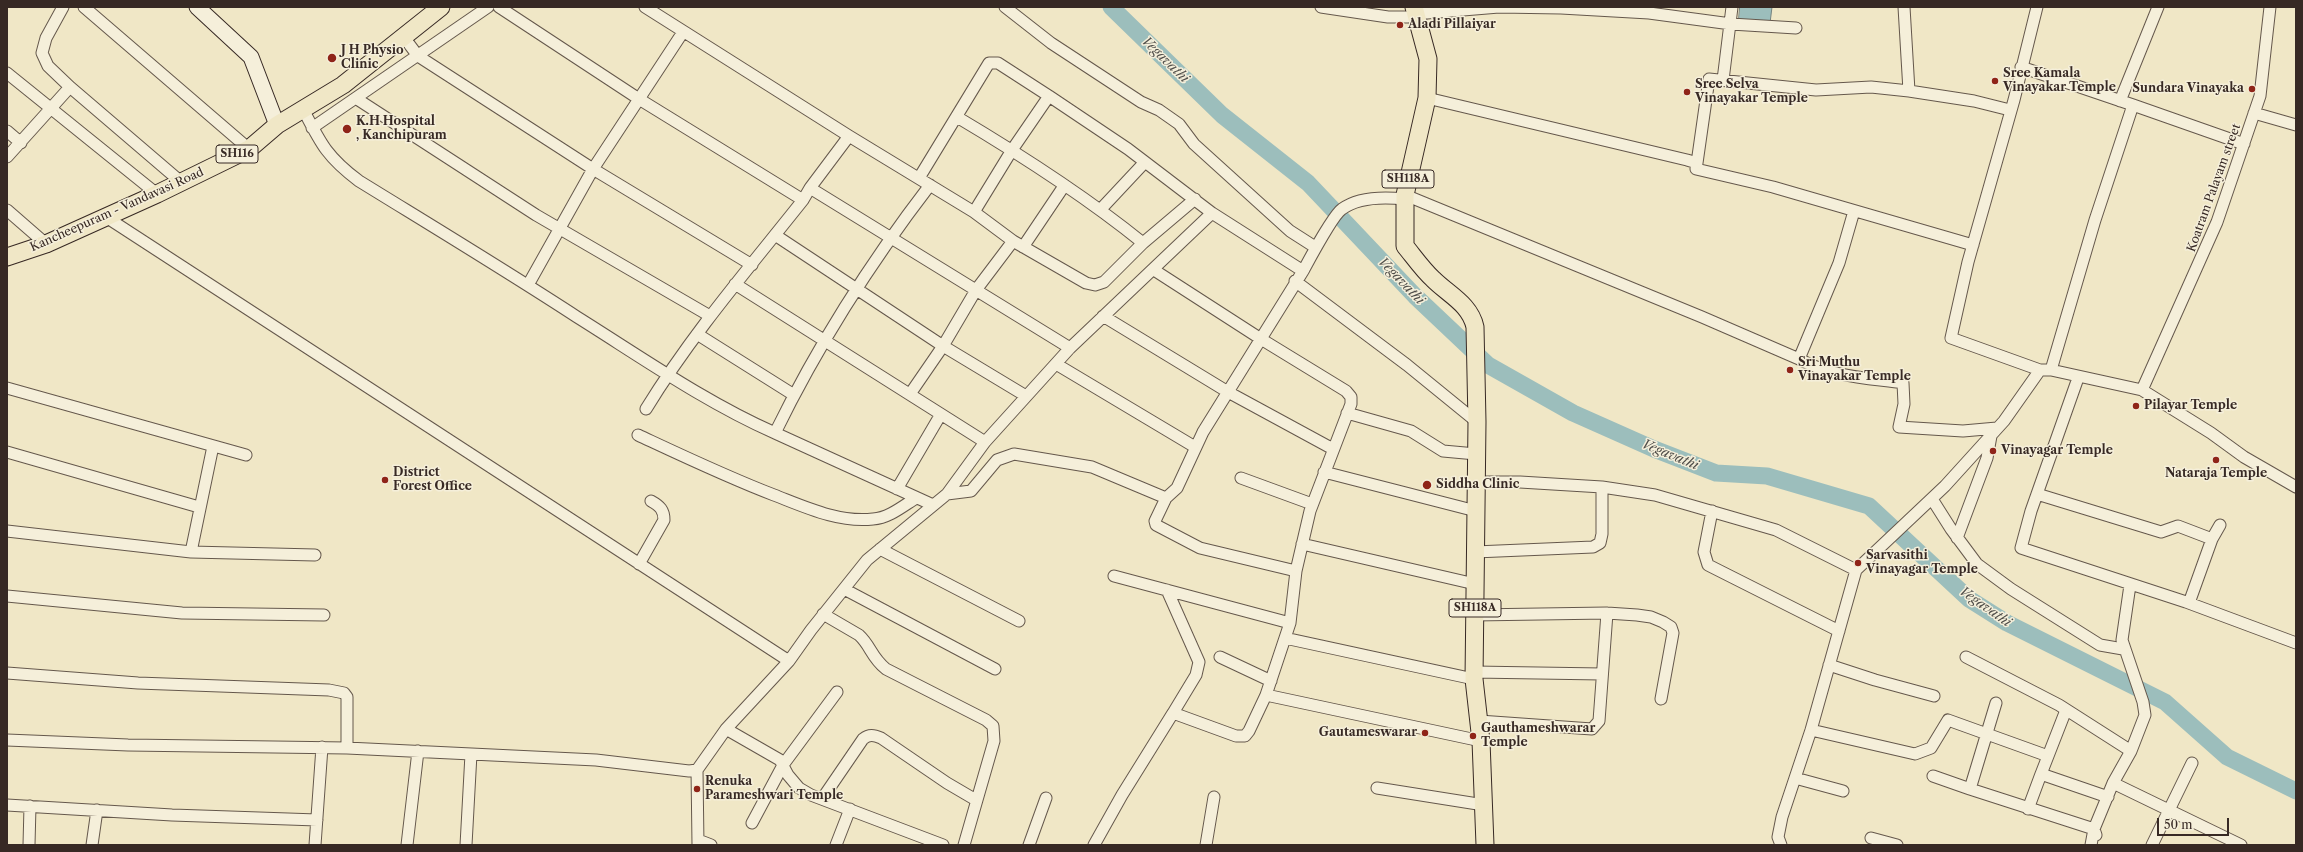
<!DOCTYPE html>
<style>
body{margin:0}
#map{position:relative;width:2303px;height:852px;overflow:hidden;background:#f0e7c6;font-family:"Libre Caslon Text",serif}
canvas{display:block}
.frame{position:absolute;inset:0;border:8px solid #372924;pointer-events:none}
.scale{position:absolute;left:2157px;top:818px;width:72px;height:18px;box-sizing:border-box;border:2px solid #372924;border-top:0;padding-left:5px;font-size:12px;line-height:14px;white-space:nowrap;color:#372924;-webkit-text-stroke:3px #f5efda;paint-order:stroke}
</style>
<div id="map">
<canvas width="2303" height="852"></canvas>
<div class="frame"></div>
<div class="scale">50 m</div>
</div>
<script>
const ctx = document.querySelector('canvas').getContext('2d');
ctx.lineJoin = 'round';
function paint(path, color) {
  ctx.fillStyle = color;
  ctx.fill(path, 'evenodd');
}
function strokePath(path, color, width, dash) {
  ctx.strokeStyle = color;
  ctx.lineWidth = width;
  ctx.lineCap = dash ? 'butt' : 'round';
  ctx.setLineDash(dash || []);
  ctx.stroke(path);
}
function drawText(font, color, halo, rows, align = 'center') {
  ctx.font = font + ' "Libre Caslon Text",serif';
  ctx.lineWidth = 3;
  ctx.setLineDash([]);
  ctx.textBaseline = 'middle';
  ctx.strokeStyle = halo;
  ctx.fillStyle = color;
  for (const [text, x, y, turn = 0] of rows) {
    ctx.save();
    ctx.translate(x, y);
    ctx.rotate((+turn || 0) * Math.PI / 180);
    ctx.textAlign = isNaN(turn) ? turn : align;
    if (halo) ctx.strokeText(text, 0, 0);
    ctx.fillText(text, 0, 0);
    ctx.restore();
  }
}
const water = new Path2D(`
 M1740,7h32l-2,16 -31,-4z`);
const river = new Path2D(`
 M1111,7l111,108 86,68 107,113 73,69 85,48 81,36 62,24 51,3 102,30 100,93 38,24 158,79 62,55 69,34`);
const street = new Path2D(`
 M84,7l165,142
 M499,7l140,92 164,101 7,-12 260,160
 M645,7l204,129 125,76 39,29 73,42 9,2 9,-3 39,-39 52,-44
 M1005,7l46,36 90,59 18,8 20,14 15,20 96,87 25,16
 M1321,7l67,10h28
 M1904,7l5,84
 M2037,7l-23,93 -46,162 -17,76 89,32h11l91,20 69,43 33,24 52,30
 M1415,14l84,-7 62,1 88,5 82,11 65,4
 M403,36l15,20 175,113 159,96
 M2021,67l112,38 -38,115 -44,150
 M7,73l150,121
 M1723,80l9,-73
 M70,87l111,95
 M1427,98l260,62 10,3 -1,6 77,18 200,58
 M357,99l179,116 174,101
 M2120,101l38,-94
 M2133,105l111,39
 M303,109c18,35 24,48 56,72 73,45 146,89 218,136 64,40 128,85 198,116 43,-88 95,-170 155,-248
 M2254,113l42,12
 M957,117c64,38 128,79 186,126
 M312,128l176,-121
 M7,131l14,12
 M7,157l63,-70 -22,-21 -6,-13 4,-15 17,-31
 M1697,163l12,-84 107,11 55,-3 38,4 65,10 36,9
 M919,178l70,-115h9l51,33
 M810,188l39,-52
 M1405,195l297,122 97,42 40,-96 15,-52
 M1101,209l44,-47
 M7,210l39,34
 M1212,213l91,58
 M106,217l683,444
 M775,235l168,111 83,50
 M1023,247l41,-61
 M1154,270l107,69 85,52 5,6v7l-41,107 -14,60 -6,52 -24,72 215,46
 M1295,281l112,84 70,57
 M735,284l250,158
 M528,285l65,-116 90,-137
 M1103,316l125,76 105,57
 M697,334l97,61
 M1799,359c32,18 69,19 104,24l1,21 -5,23 64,4 34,-3
 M1056,364l139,83
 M2078,378l-47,133 -10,37 165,54 110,41
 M7,388l239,67
 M2142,390l75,-168 43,-126 10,-89
 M910,394l33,-48 33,-56 37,-49
 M646,409c46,-75 103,-141 157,-209
 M1347,413l64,18 32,20 33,3
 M775,433l158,72
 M638,435c45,21 89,42 136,60 31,12 65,28 99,24 16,-1 30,-13 43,-21
 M7,452l192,55
 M1324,472l152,39
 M1241,478l71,26
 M1476,482h44l82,5 53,8 121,35 80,40
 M897,489l44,-75
 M947,494l24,-3 26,-31 17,-6 78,13 74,31 11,-10 26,-56 100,-161c6,-11 30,-56 39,-62 16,-12 44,-12 63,-10
 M2037,494l124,38 17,-6 34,13
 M1166,498l-11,23 1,4 44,23 96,23
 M1932,499l19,30 26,35 34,25 89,56 23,4
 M1712,511l-8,41 4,13 131,66
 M7,531l184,21 124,3
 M1957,538l30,-80 4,-22
 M1302,544l173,40
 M880,549l139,72
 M191,552l22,-106
 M1475,552l118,-5 7,-4 2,-9v-47
 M639,564l25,-44c0,-10 -4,-14 -13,-19
 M1114,576l176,47
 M844,589l151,80
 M1167,590l32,72 -3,13 -23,38
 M7,596l175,17 142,2
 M2189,603l23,-64 8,-14
 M823,614l36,21c12,11 12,22 27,34l100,51 7,6 1,15 -30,104
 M1474,615l133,-2 30,2 14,2 12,5 8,5 2,6 -12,66
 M1285,638l189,41
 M1220,657l51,24
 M1966,657l93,48 72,46
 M1829,665l46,15 59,16
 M1474,672l128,2
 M7,673l131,10 191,7 15,3 3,4v51
 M1996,703l-26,86 124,40 2,6
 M1479,721l113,8 7,-8 8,-108
 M1811,730l104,24 16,-6 17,-28 100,36
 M7,740l121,5 219,3 249,12 93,11 8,-1 29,-41
 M697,770l1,75
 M2041,774l25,-64
 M1933,776l37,13
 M1795,778l48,13
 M2113,783l128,62
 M1377,788l107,17
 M822,799l41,-60c6,-5 11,-4 18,-1l66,45 29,17
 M7,805l165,10 145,5
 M2028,809l13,-35 67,23
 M752,823l31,-58 54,-73
 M1871,838l26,7
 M698,840l13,5
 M29,845l1,-39
 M92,845l5,-35
 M315,845l7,-98
 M407,845l11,-94
 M466,845l5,-91
 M836,845l14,-36
 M943,845l-132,-50 -12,-7 -11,-13 -8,-15 -54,-31 63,-68 22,-31 56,-70 80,-66 38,-52 85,-94 142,-135 -84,-64 -79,-53 -37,54 -38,62
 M1029,845l17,-47
 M1094,845l28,-50 51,-82 63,23h9l4,-5 17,-36
 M1206,845l8,-48
 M1781,845l-3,-8 4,-20 29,-87 45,-160 89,-84 59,-65 36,-51
 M2091,845l3,-16 19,-46 18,-32 14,-36 -2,-13 -21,-62 8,-55
 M2152,845l40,-82`);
const secondary = new Path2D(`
 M197,7l54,50 26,68`);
const primary = new Path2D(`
 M1414,7l14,52 -1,39 -22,97v51c9,11 18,24 28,33 16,16 37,25 42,48l2,95 -3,257 7,62 4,104
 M7,257l39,-13 111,-50 92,-45 28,-24 66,-40 98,-78`);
const markers = [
 [1400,25,4,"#8f2418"],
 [332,58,5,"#8f2418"],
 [1995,81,4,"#8f2418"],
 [2252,89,4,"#8f2418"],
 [1687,92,4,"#8f2418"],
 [347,129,5,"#8f2418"],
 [1790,370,4,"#8f2418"],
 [2136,406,4,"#8f2418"],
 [1993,451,4,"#8f2418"],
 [2216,460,4,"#8f2418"],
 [385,480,4,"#8f2418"],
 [1427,485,5,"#8f2418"],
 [1858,563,4,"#8f2418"],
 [1425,733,4,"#8f2418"],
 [1473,736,4,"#8f2418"],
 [697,789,4,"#8f2418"]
];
const shields = [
 [237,154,42],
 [1408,179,52],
 [1475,608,52]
];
const shieldNames = [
 ["SH116",237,154],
 ["SH118A",1408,179],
 ["SH118A",1475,608]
];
const poiNames = [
 ["Aladi Pillaiyar",1408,25],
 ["J H Physio",341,51],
 ["Clinic",341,65],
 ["Sree Kamala",2003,74],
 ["Vinayakar Temple",2003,88],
 ["Sree Selva",1695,85],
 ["Vinayakar Temple",1695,99],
 ["Sundara Vinayaka",2244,89,"right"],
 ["K.H Hospital",356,122],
 [", Kanchipuram",356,136],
 ["Sri Muthu",1798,363],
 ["Vinayakar Temple",1798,377],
 ["Pilayar Temple",2144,406],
 ["Vinayagar Temple",2001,451],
 ["District",393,473],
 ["Forest Office",393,487],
 ["Nataraja Temple",2216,474,"center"],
 ["Siddha Clinic",1436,485],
 ["Sarvasithi",1866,556],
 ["Vinayagar Temple",1866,570],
 ["Gauthameshwarar",1481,729],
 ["Temple",1481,743],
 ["Gautameswarar",1417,733,"right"],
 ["Renuka",705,782],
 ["Parameshwari Temple",705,796]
];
const streetNames = [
 ["Koatram Palayam street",2214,188,-70],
 ["Kancheepuram - Vandavasi Road",117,210,-24]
];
const waterNames = [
 ["Vegavathi",1165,60,44],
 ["Vegavathi",1401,281,46],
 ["Vegavathi",1670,455,22],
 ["Vegavathi",1985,607,35]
];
paint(water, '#9cbebc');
strokePath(water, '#74827f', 1);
strokePath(river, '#9cbebc', 17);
strokePath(street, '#65584c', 13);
strokePath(secondary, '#372924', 17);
strokePath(primary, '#372924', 19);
strokePath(street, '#f5efda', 11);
strokePath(secondary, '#f5efda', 15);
strokePath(primary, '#f0e7c6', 17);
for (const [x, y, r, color] of markers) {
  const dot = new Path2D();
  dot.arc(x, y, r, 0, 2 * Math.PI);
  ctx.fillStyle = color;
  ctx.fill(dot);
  strokePath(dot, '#f5efda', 1.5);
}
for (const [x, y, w] of shields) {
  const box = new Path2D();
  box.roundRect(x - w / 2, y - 9, w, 18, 3);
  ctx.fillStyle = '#f5efda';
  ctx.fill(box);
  strokePath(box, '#372924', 1);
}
drawText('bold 11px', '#372924', null, shieldNames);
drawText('bold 12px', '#372924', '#f5efda', poiNames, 'left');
drawText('12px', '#372924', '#f5efda', streetNames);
drawText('italic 13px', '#504e4a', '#f5efda', waterNames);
</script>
